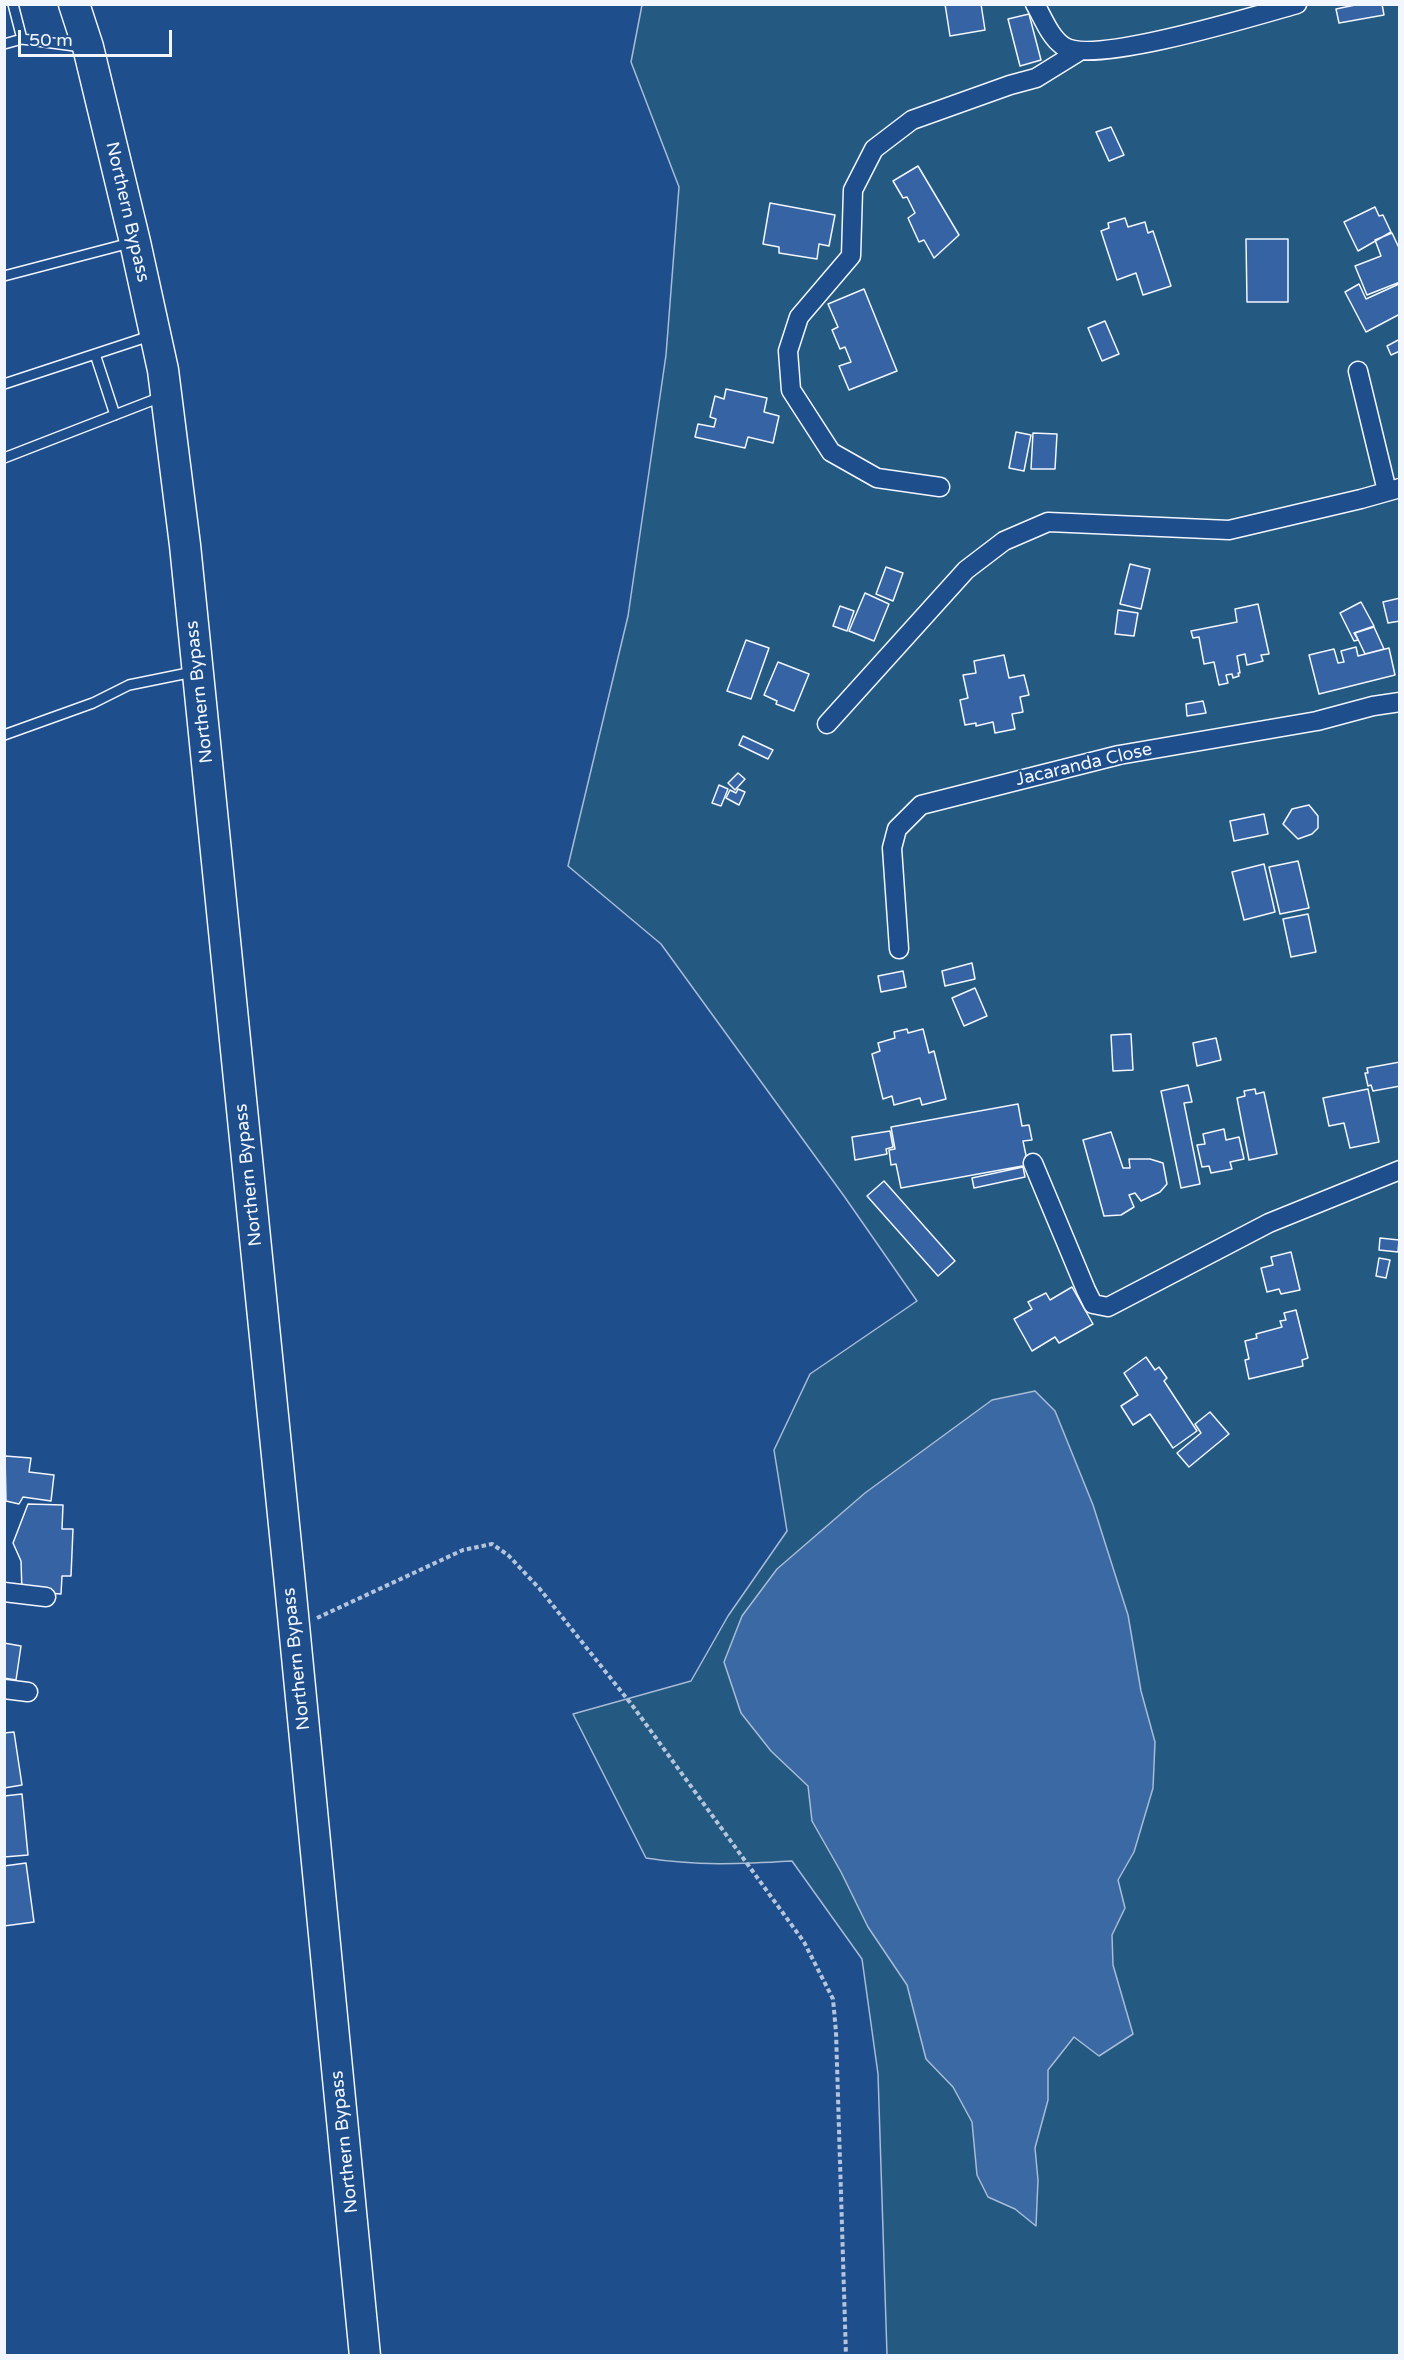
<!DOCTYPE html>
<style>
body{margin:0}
#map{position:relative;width:1404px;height:2360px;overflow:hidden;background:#1f4e8c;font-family:"Varela Round",sans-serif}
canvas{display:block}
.frame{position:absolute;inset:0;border:6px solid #f2f6ff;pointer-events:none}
.scale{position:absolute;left:18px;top:30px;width:154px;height:27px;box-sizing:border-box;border:3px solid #f2f6ff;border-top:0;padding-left:8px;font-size:18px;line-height:21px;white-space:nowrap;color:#f2f6ff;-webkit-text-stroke:4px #1f4e8c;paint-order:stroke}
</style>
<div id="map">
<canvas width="1404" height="2360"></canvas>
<div class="frame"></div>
<div class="scale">50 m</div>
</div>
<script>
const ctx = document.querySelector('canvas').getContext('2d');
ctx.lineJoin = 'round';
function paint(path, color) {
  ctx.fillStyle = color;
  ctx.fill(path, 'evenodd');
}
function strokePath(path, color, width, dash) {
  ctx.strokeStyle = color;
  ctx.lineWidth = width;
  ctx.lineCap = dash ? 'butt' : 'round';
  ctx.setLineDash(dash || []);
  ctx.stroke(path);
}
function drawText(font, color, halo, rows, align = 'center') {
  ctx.font = font + ' "Varela Round",sans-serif';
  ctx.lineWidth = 4.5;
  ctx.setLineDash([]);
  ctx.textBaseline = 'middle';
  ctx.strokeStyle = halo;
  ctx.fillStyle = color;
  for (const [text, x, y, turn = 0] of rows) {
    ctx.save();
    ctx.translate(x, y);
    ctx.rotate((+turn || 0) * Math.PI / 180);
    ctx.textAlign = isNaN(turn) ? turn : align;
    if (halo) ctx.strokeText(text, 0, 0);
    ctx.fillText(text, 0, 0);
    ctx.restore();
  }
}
const green = new Path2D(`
 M642,5h757v2350h-512l-9,-281 -16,-115 -70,-98c-50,3 -97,5 -146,-3l-73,-144 118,-33 37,-65 59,-85 -13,-81 36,-76 107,-73 -73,-105 -183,-252 -93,-78 60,-250 38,-261 13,-168 -48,-125z`);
const water = new Path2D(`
 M1035,1391l20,20 38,94 35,110 13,76 14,51 -2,46 -19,64 -16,28 7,28 -13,27 1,30 20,69 -34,22 -25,-19 -26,33v30l-13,48 3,32 -2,46 -21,-17 -27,-12 -11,-22 -5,-53 -19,-35 -27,-28 -19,-74 -39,-58 -27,-55 -29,-51 -4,-35 -37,-35 -30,-38 -17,-51 18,-46 35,-47 88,-76 127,-93z`);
const building = new Path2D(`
 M945,4h36l4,26 -35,6z
 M1360,4h22l2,11 -45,8 -3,-14z
 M1029,14l12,46 -21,6 -12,-47z
 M1111,127l13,28 -15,6 -13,-29z
 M918,166l41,69 -25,23 -10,-18 -5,2 -11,-24 7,-5 -8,-16 -4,1 -10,-17z
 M770,203l65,12 -6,31 -10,-2 -2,15 -38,-6v-6l-16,-3z
 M1375,207l4,9 4,-1 8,17 -33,19 -14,-29z
 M1125,218l3,9 17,-5 3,11 5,-2 18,55 -28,9 -7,-22 -19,7 -16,-49 8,-3 -1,-5z
 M1392,233l8,17v32l-33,13 -12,-29 26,-10 -6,-16z
 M1246,239h42v63h-41z
 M1359,284l7,15 33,-15 1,30 -34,18 -21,-40z
 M864,289l33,82 -48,19 -10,-24 12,-4 -6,-15 -5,2 -8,-19 6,-3 -10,-23z
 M1105,321l14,33 -17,7 -14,-33z
 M1400,339v12l-9,4 -4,-9z
 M726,389l41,9 -3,14 15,4 -6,27 -25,-6 -3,11 -50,-11 3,-13 16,3 2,-8 -6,-2 5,-21 9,3z
 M1016,432l15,3 -7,36 -15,-3z
 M1033,433l24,1 -2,35h-24z
 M1130,564l20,5 -9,40 -21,-5z
 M886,567l17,6 -10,28 -17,-7z
 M865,593l24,11 -15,37 -25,-10z
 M1400,598v23l-12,2 -5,-21z
 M1361,602l13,24 -20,7 4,7 -4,1 -14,-28z
 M1258,604l11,50 -8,1 2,6 -16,4 -2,-11 -8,2 3,17h-2l1,3 -6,2 -1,-4 -6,1 2,8 -9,2 -5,-23 -10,2 -5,-27 -6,1 -2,-7 46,-9 -2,-13z
 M840,606l14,5 -7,20 -14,-5z
 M1118,610l20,3 -4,23 -19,-2z
 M1374,627l10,22 -19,5 -10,-21z
 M746,640l23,8 -18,51 -24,-8z
 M1356,647l2,9 31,-8 6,27 -76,19 -10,-39 25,-6 4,14 6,-1 -3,-11z
 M1004,655l5,23 15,-3 5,20 -9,2 3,15 -11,2 3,15 -20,4 -2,-11 -17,4v-3l-11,2 -5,-25 8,-2 -5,-23 13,-2 -2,-12z
 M778,662l31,12 -15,37 -18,-7 1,-3 -13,-6z
 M1203,701l3,12 -19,3 -1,-12z
 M743,736l30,14 -5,9 -29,-14z
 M738,773l7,6 -10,11 -7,-7z
 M719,785l9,4 -7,17 -9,-3z
 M738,789l7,3 -6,13 -13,-7 4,-8 6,3z
 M1309,805l9,11v12l-6,6 -14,5 -15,-15 9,-15z
 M1264,814l4,20 -34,7 -4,-20z
 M1298,861l11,47 -29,6 -11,-47z
 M1264,864l11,48 -31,8 -12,-48z
 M1308,914l8,38 -25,5 -8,-38z
 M972,963l3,16 -30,7 -3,-15z
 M903,971l3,16 -25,5 -3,-16z
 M975,988l12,28 -23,10 -12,-28z
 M907,1029l1,4 15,-4 6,24 5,-2 12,48 -24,6 -2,-7 -26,7 -2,-9 -9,3 -11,-45 8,-3 -2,-8 17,-5 -1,-6z
 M1131,1034l2,36 -20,1 -2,-36z
 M1216,1038l5,22 -24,6 -4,-23z
 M1400,1062v24l-27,5 -2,-6 -3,1 -3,-13h3l-1,-5z
 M1188,1085l4,17 -8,1 16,81 -19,4 -20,-97z
 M1255,1089l1,5 8,-2 13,62 -28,6 -12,-62 8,-2 -1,-5z
 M1368,1089l11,53 -29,6 -6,-25 -15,3 -6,-28z
 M1018,1104l4,22 7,-1 3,15 -9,1 5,24 -127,23 -5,-24 -5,1 -2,-15 6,-1 -4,-22z
 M1224,1129l2,11 13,-3 5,22 -14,3 2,7 -21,4 -2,-7 -7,1 -5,-22 8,-1 -2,-10z
 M890,1131l3,16 -7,2 1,5 -32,6 -3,-23z
 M1111,1132l12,36h7l-1,-9h21l13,4 4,21 -7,8 -19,9 -6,-8 -6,2 5,12 -13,8 -17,1 -21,-76z
 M1023,1167l2,10 -51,11 -2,-10z
 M884,1181l71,80 -17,15 -71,-80z
 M1380,1238l19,2 -1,12 -19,-2z
 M1291,1252l9,38 -19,4 -2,-5 -12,3 -6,-24 12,-3 -2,-8z
 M1379,1258l11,2 -4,18 -10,-2z
 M1072,1287l21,37 -34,19 -4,-6 -23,14 -18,-32 18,-10 -4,-7 18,-9 4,7z
 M1296,1310l12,48 -6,2 1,6 -54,13 -4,-19 4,-1 -4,-18 12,-3 -1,-4 26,-7 -2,-6 6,-1 -2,-7z
 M1146,1357l9,13 4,-3 8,11 -3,3 33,50 -24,17 -23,-34 -17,11 -12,-19 17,-11 -14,-22z
 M1210,1412l19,22 -40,33 -12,-14 24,-20 -6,-9z
 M5,1456l26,2 -2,14 25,3 -3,26 -28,-4 -4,7 -13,-3z
 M28,1504l35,1 -1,24h11l-2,47h-9l-1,18 -39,-3 -1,-30 -8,-18z
 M4,1643l17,3 -5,34 -12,-2z
 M14,1732l8,53 -18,3v-55z
 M22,1794l6,61 -24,2v-61z
 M26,1863l8,59 -30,4v-60z`);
const path = new Path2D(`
 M317,1618l146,-68 29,-6 16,11 31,33 93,117 172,237 29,57 3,33 10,324`);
const lane = new Path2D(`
 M13,4l9,35 60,8
 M4,44l18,-5
 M4,276l126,-33
 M95,354l20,61
 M4,384l146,-48
 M4,458l157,-61
 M4,735l89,-32 36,-18 64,-13`);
const street = new Path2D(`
 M1035,4c8,14 15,33 28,42 29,20 195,-31 234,-42
 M1358,371l29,120
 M940,487l-63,-9 -46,-26 -40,-62 -3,-39 11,-34 52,-61 2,-66 21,-41 38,-29 98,-35 26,-7 42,-26
 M827,724l139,-154 38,-29 44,-19 181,8 132,-31 39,-11
 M899,949l-7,-101 5,-19 24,-24 198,-50 198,-34 56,-15 27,-4
 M1033,1163l53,127 7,14 15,3 161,-84 131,-53
 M4,1592l42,5
 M4,1689l24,3`);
const primary = new Path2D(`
 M74,4l14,43 47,195 28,128 22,175 104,1029 76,782`);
const streetNames = [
 ["Northern Bypass",127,212,77],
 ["Northern Bypass",200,692,-96],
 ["Jacaranda Close",1084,765,-13],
 ["Northern Bypass",249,1175,-96],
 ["Northern Bypass",297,1659,-96],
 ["Northern Bypass",345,2142,-96]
];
paint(green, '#245a82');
strokePath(green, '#a8bbd7', 1.5);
paint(water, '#3b69a3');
strokePath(water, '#a8bbd7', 1.5);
paint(building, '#3563a3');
strokePath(building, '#f2f6ff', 1.5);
strokePath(lane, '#f2f6ff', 12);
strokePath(street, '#f2f6ff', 21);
strokePath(primary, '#f2f6ff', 33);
strokePath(path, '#b3c4dc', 4, [4.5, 3]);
strokePath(lane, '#1f4e8c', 9);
strokePath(street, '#1f4e8c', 18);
strokePath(primary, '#1f4e8c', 30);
drawText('18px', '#f2f6ff', '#1f4e8c', streetNames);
</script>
